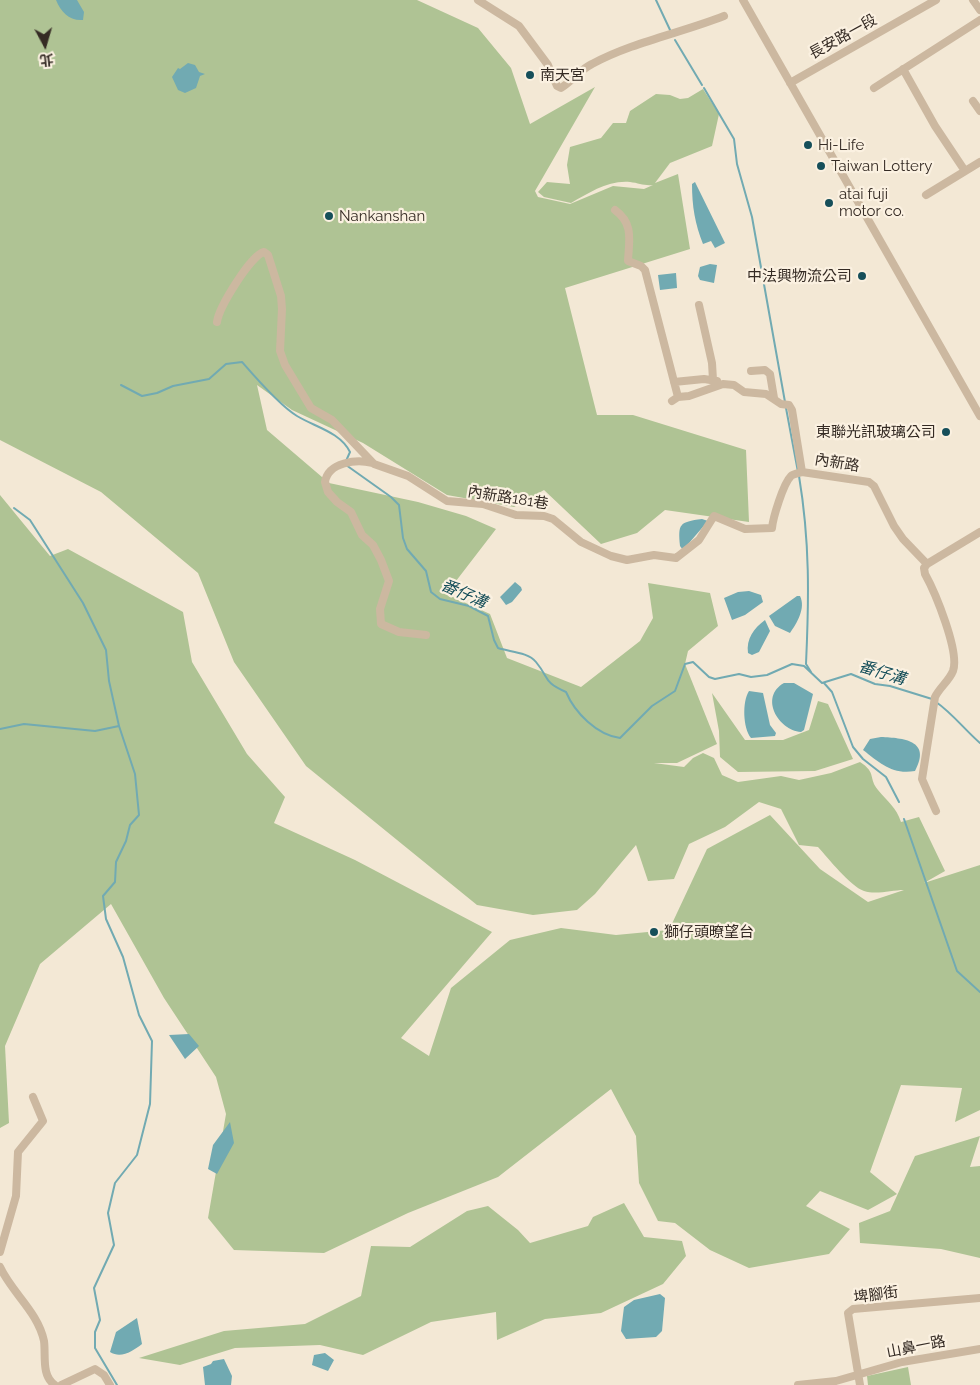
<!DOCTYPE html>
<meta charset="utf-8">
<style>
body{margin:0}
#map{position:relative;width:980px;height:1385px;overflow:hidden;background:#f3e8d5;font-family:Raleway,"Noto Sans TC",sans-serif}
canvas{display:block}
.north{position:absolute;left:20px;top:20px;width:50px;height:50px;-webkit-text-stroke:4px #fbf1e1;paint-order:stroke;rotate:174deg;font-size:14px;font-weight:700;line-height:20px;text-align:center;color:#352b24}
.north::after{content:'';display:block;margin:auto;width:18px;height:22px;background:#352b24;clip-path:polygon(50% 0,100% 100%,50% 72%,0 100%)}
</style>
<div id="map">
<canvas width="980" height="1385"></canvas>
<div class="north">北</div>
</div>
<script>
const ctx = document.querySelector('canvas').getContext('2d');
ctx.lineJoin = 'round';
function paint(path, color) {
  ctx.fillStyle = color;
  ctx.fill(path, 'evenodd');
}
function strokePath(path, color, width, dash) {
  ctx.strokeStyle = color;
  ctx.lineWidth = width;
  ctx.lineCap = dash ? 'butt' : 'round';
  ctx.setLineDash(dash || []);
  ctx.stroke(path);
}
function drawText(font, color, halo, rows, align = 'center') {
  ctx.font = font + ' Raleway,"Noto Sans TC",sans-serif';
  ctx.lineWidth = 4.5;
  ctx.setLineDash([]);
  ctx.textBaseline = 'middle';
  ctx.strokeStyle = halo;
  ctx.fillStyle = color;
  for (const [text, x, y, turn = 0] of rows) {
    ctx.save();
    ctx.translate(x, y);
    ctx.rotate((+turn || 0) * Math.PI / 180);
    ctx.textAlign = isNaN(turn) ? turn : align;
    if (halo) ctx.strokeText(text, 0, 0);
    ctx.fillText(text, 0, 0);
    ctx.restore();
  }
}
const green = new Path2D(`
 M0,0h417l61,28 33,40 19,56 65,-37 -60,104 3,6 32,7 43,-18 31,3 9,-4c-9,1 -14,-2 -23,-3 -22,-2 -41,11 -59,21l-27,-6 -6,-5 9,-10 23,2 -3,-19 3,-18 31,-9 12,-15h13l4,-12 26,-17 14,1 10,4 8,-1 15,-9 16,25 -7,32 -42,17 -15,20 23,-9 12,75 -125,39 32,127h36l113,35 3,72 -84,-12 -28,23 -36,11 -57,-54 -30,17 -67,-12 -84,-52 -71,-33 -35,-25 10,45 62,53 89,19 48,14 30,13 -50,65 44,20 17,44 74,29 59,-46 13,-23 -5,-35 62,10 8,33 -30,25 -3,13 32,80 -40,19h-23l30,4 9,-9 10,-5 11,5 8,17 16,7 43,-6 18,4 32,-7 29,-11c17,11 8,16 18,28 10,12 18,17 23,32l18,-5 26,54 -21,12 56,-18v245l-25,12 7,-34 -61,-3 -31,87 27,22 -29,16 -48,-19 -14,15 44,23 -21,25 -80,14 -39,-18 -35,-27 -17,-2 -19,-38 -3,-47 -25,-47 -113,88 -90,36 -84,40 -90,-3 -26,-32 18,-104 -10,-37 -52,-79 -53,-94 -71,60 -35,82 4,77 -9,5v-633l50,61 18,-7 115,63 9,50 55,92 38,43 -11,26 81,37 137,72 -91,106 28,18 22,-68 59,-48 51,-12 55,7 53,-5 38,-81 63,-34 50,54 48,33 36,-12c-12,0 -28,5 -40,1 -14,-5 -36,-33 -46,-44l-19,-2 -18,-36 -22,-7 -34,25 -36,17 -15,35 -26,2 -12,-36 -41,49 -18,16 -44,5 -56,-10 -171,-139 -72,-104 -36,-89 -97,-81 -101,-52z
 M712,693l33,47h38l26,-10 9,-29 10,3 25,55 -38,12 -77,1 -18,-15 -1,-26z
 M980,1136l-10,31 10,-1v92l-39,-9 -81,-6 -1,-20 31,-12 25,-55z
 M624,1203l20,34 38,4 4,15 -23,28 -62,29 -56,6 -48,21 -1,-28 -65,10 -68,33 -43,-10 -85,3 -55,17 -41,-7 85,-27 81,-7 56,-28 10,-50 39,1 57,-36 21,-5 30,24 12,13 58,-17 5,-9z
 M908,1367l3,18h-43l-1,-9z`);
const water = new Path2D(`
 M56,0h21l7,12 -1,8c-14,1 -22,-8 -27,-20z
 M188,63l7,2 4,7 6,2 -5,2 -4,12 -11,5 -7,-3 -6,-13 6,-9 2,1z
 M695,182l30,61 -10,5 -4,-7 -8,3c-8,-20 -11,-38 -11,-60z
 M710,264l7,1 -3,18 -14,-3 -2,-4 2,-9z
 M676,273l1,15 -17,2 -2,-15z
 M702,519l6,2 -25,29 -3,-4c-2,-22 -1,-24 22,-27z
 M515,582l6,5 1,3 -10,12 -6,3 -6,-8z
 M749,591l12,4 2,7 -18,13 -13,5 -8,-22 14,-6z
 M797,596h3c6,12 -3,27 -10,37l-15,-7 -6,-10z
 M765,620l5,11 -11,21 -7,3 -4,-2c-2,-14 6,-25 17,-33z
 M784,683h10l19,11 -9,36 -3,2c-23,-2 -42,-35 -17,-49z
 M749,691l14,2 7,32 6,8 -1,3 -24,2c-8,-10 -9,-36 -2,-47z
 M881,737c22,1 51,3 34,34 -23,4 -35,-8 -52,-21l7,-11z
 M189,1034l10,12 -14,13 -16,-24z
 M230,1122l4,21 -17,31 -9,-5 5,-24z
 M660,1294l5,4 -3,33 -6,6 -30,2 -5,-8 3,-24 10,-7z
 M137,1318l5,26c-9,7 -21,15 -32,8l6,-20z
 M325,1353l9,7 -6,11 -16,-6 2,-10z
 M224,1359l8,17 -1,9h-26l-2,-18 8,-3 2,-3z`);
const stream = new Path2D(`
 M656,0l15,32
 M675,40l27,45
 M704,88l30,51 3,25 15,53 33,185
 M121,385l21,11 15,-3 16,-7 36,-7 17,-15 16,-2c13,15 38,44 55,54 18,11 43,16 53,36l-4,9
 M786,408l12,64
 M346,465l45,32 8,8 4,33 4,11 19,22 5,21 9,7 29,7 19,10 6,24 4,8c12,4 30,4 38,14 14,17 7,20 30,30 9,21 31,43 54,46l32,-32 23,-15 10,-27 8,-2 16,15 6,2 24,-5 12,3 16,-2 25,-11 12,2 18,17 29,-9 24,10 15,2 42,13
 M799,476c11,66 10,122 7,188l5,8
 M14,508l16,12 53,83 23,47 3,31 10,45 16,48 4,41 -9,10 -4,16 -10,21 -1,20 -12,14 3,23 17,38 16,58 13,26 -2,63 -13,51 -22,28 -7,30 6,32 -20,43 6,32 -5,12v16l22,37
 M824,683l8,9 21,55 10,12 23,18 13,25
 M936,702c16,11 29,28 44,41
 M0,729l24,-5 71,7 24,-5
 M904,819l53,152 23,21`);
const minor = new Path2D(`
 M478,0l41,26 29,39 9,21 4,2c11,-7 20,-19 31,-24 41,-22 89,-31 132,-48
 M743,0l237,416
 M973,0l7,10
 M903,69l32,57 30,45
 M790,83l146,-83
 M874,88l106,-68
 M973,101l7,10
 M926,195l54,-33
 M615,210c19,14 14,30 13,51l13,5 4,4 33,127
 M699,305l13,58 1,17
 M217,322c2,-15 34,-67 47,-70l4,3 13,41 1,13 -2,42 5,14 26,43 21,12 42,44 34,12 39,25 36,3 33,11 28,1 9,3 28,23 30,14 16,4 27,-5 22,3 23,-18 15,-24 31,13 27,-1c1,-10 11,-44 19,-52 2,-2 8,-3 11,-4
 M751,371l14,-1 5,4 4,24
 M674,382l30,-3 13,2
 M672,401l6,-4 11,-1 34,-12 11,1 10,7 22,2 15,10 8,1 3,5 10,62 67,10 5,4 20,40 9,13 24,25 53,-32
 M372,463c-15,-4 -44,-1 -47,19l3,10 9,10 14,10 11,23 11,10 8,15 8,21 -9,28 1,15 18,8 27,3
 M927,564l-3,4 1,6c10,18 35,78 28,97 -4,10 -13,16 -18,26l-13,82 14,32
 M0,1252l16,-56 2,-44 25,-31 -10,-24
 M0,1267c12,26 38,45 44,74 2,14 -3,35 11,44
 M61,1385l34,-16 9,6 6,10
 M798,1385l38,-4 66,-19 78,-13
 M860,1385l-12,-72 5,-4 127,-11`);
const markers = [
 [530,75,5,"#164f5a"],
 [808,145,5,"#164f5a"],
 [821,166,5,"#164f5a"],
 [829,203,5,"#164f5a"],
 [329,216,5,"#164f5a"],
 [862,276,5,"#164f5a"],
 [946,432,5,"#164f5a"],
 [654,932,5,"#164f5a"]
];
const streetNames = [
 ["長安路一段",843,37,-29],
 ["內新路",837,463,9],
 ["內新路181巷",508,498,9],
 ["埤腳街",876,1295,-8],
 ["山鼻一路",916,1347,-11]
];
const poiNames = [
 ["南天宮",540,75],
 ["Hi-Life",818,145],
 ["Taiwan Lottery",831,166],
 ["atai fuji",839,194],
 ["motor co.",839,211],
 ["Nankanshan",339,216],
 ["中法興物流公司",852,276,"right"],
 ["東聯光訊玻璃公司",936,432,"right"],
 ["獅仔頭暸望台",664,932]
];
const waterNames = [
 ["番仔溝",464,594,24],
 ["番仔溝",882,673,17]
];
paint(green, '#afc394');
paint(water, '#71aab2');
strokePath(stream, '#71aab2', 2);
strokePath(minor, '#ccb8a0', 8);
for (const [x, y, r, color] of markers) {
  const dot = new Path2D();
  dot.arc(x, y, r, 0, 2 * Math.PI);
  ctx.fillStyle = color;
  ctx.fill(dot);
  strokePath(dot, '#fbf1e1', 2);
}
drawText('15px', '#352b24', '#fbf1e1', streetNames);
drawText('15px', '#352b24', '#fbf1e1', poiNames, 'left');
drawText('italic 16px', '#164f5a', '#fbf1e1', waterNames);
</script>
